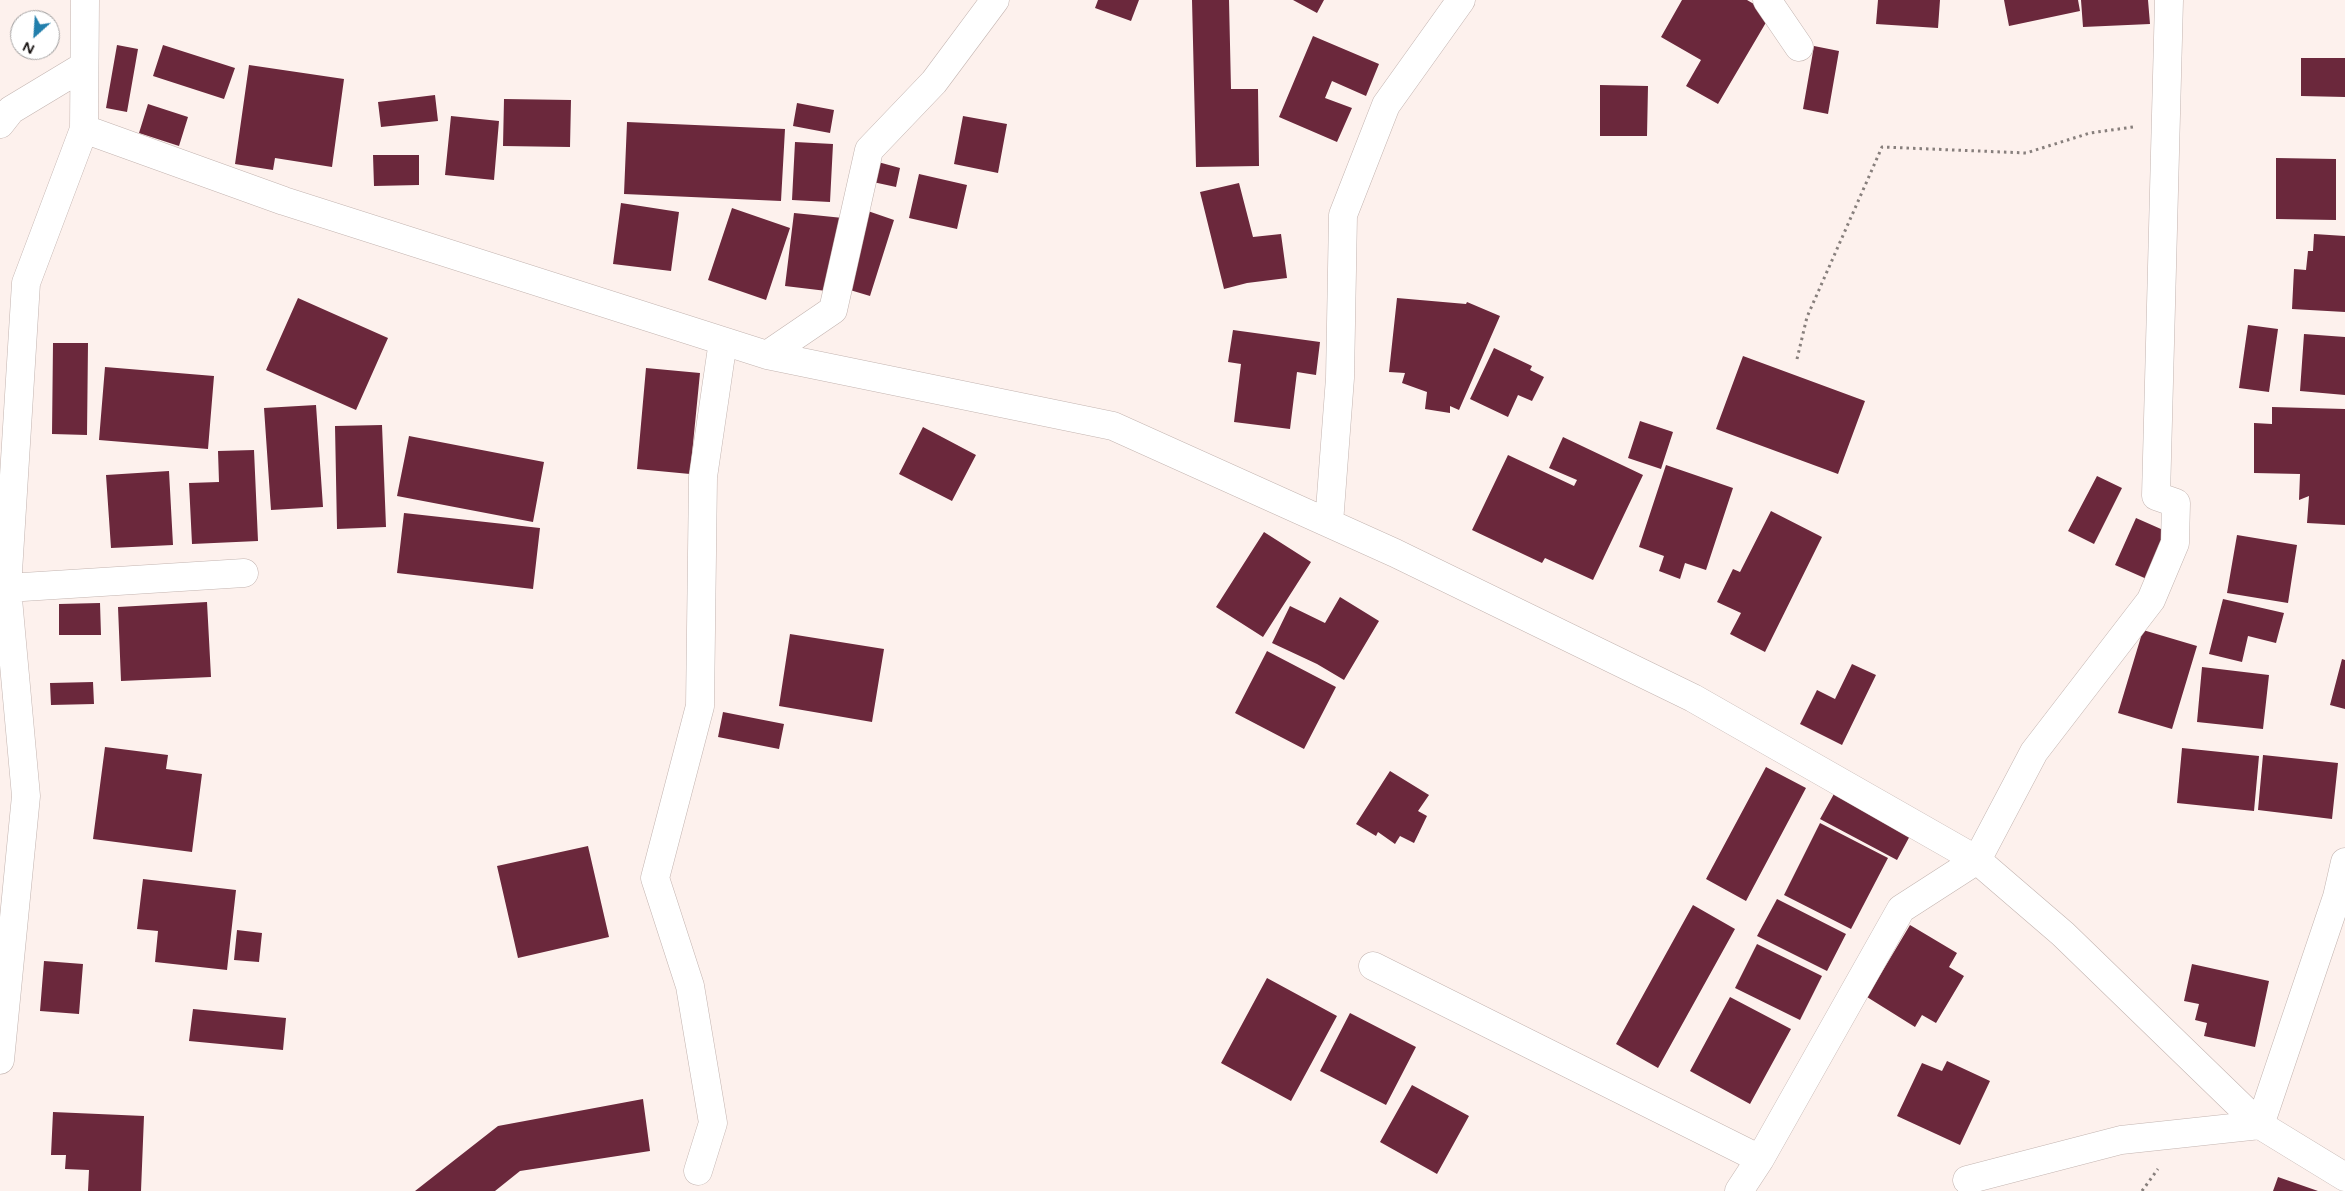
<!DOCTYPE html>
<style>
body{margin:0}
#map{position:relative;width:2345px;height:1191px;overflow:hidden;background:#fdf1ed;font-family:"Varela Round",sans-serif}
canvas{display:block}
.north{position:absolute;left:10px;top:10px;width:50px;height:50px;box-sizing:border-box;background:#fff;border:1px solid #a19f9f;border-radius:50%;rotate:206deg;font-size:14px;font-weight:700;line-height:20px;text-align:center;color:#140f0e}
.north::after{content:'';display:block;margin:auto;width:18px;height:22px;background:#227fac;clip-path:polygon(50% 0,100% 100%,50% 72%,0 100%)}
</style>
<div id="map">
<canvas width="2345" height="1191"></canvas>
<div class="north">N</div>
</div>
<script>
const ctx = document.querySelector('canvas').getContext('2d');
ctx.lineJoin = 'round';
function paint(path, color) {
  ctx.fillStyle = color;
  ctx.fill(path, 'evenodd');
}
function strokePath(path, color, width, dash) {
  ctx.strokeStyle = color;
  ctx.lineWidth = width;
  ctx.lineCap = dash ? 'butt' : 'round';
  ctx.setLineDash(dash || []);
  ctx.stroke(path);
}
const building = new Path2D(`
 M1098,0h41l-8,21 -36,-13z
 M1192,0h37l2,89h27l1,77 -63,1z
 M1293,0h31l-7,13z
 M1682,0h65l24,14 -53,90 -32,-18 15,-26 -40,-23z
 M1878,0h62l-2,28 -62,-4z
 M2004,0h74l2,11 -71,15z
 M2081,0h67l2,24 -67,3z
 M1313,36l66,28 -13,32 -34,-15 -7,17 27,10 -15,34 -58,-25z
 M117,45l21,4 -11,63 -21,-4z
 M163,45l72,23 -11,31 -71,-23z
 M1814,46l25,5 -11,63 -25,-5z
 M2301,58h44v39l-44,-1z
 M249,65l95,14 -12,88 -57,-9 -2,12 -38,-6z
 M1600,85l48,1 -1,50h-47z
 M435,95l3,26 -57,6 -3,-25z
 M504,99l67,1 -1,47 -67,-1z
 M797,103l37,7 -4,23 -37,-7z
 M148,104l40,13 -9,29 -40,-13z
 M451,116l48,5 -5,59 -49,-5z
 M963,116l44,8 -9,49 -44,-9z
 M627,122l158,7 -4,72 -157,-7z
 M795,142l38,2 -3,58 -38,-2z
 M373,155h46v30l-45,1z
 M2276,158l60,1v61l-60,-1z
 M878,162l22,6 -4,19 -23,-5z
 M919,174l48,11 -10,44 -48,-11z
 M1239,183l14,54 28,-3 6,44 -40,5 -23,6 -24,-97z
 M621,203l58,9 -8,59 -58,-7z
 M732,208l58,20 -24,72 -58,-20z
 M865,210l29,10 -24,76 -30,-9z
 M794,213l49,5 -8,74 -50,-6z
 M2314,234l31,2v76l-53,-3 2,-40 12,1 2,-19h5z
 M298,298l90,40 -32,72 -90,-40z
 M1397,298l69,6 1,-2 33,14 -41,94 -9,-4v7l-25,-4 2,-17 -25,-9 3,-10 -16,-1z
 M2248,325l30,4 -9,63 -30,-4z
 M1233,330l87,12 -4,33 -19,-3 -7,57 -56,-7 7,-58 -13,-2z
 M2304,334l41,3v58l-45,-4z
 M53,343h35l-1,92 -35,-1z
 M1494,348l38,18 -2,4 14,7 -12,24 -14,-6 -10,22 -38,-18z
 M1743,356l122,45 -27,73 -122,-45z
 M105,367l109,9 -6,73 -109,-9z
 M646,368l54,5 -10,101 -53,-5z
 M316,405l7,102 -52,3 -7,-102z
 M2272,407l73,2v116l-38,-2 2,-27 -10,4 1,-26 -46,-1v-50l18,1z
 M1640,421l33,11 -12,37 -33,-11z
 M382,425l4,102 -49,2 -2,-103z
 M923,427l53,28 -24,46 -53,-27z
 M409,436l135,26 -11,60 -136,-26z
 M1563,437l80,38 -50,105 -48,-22 -3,5 -70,-33 36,-75 66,31 3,-6 -28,-12z
 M254,450l4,91 -66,3 -3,-61 30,-1 -1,-31z
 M1666,465l67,23 -27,82 -21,-7 -5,16 -21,-8 5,-15 -25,-9z
 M169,471l4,74 -62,3 -5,-73z
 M2097,476l25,12 -28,56 -26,-13z
 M1771,511l51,26 -57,115 -35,-18 11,-21 -24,-11 16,-33 7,3z
 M404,513l136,15 -7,61 -136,-16z
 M2136,518l34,15 -21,47 -34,-15z
 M1264,532l47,30 -48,75 -47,-30z
 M2237,535l60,10 -9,58 -61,-10z
 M1340,597l39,24 -35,59 -27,-16 -45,-21 18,-37 35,17z
 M2223,599l61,14 -8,30 -28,-7 -6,26 -33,-8z
 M207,602l4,75 -90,4 -3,-74z
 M100,603l1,32h-42v-31z
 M2143,630l54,16 -25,83 -54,-16z
 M790,634l94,15 -12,73 -93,-16z
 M1267,651l69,36 -32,62 -69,-36z
 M2342,659l3,1v49l-15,-4z
 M1852,664l24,11 -34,70 -42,-21 17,-34 18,9z
 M2202,667l67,8 -6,54 -66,-7z
 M93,682l1,22 -43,1 -1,-22z
 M723,712l61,12 -5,25 -61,-12z
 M105,747l63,8 -2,14 36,5 -10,78 -99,-13z
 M2182,748l77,8 -5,55 -77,-8z
 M2263,755l75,8 -6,56 -74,-9z
 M1766,767l40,21 -60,113 -40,-22z
 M1390,771l39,24 -11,16 9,5 -13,27 -14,-7 -5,8 -17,-12 -2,4 -20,-12z
 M1835,792l77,40 -15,28 -77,-41z
 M1820,823l68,35 -37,71 -67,-34z
 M588,846l21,91 -91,21 -21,-92z
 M143,879l93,11 -9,80 -72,-8 3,-31 -21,-2z
 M1777,899l69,35 -19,37 -70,-35z
 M1693,905l42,24 -77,139 -42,-24z
 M1910,925l47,28 -8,14 15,9 -28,47 -14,-8 -7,12 -48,-30z
 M237,930l25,3 -3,29 -25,-2z
 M1757,944l65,32 -22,44 -65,-32z
 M44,961l39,3 -4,50 -39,-3z
 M2192,964l77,17 -14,66 -51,-11 3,-13 -12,-3 4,-16 -15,-3z
 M1267,978l70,38 -46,85 -70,-38z
 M1730,997l61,32 -41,75 -60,-33z
 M193,1009l93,9 -3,32 -94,-9z
 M1350,1013l66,34 -30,58 -66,-34z
 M1947,1061l43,20 -30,64 -63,-29 25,-53 20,8z
 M1412,1085l57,31 -32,58 -57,-32z
 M643,1099l7,52 -130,20 -25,20h-80l83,-65z
 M53,1112l91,4 -3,75h-53l1,-21 -24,-1 1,-14h-15z
 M2278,1177l40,14h-45z`);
const path = new Path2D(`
 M1797,359l10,-42 75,-170 144,6 64,-20 43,-6
 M2142,1191l16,-22`);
const minor = new Path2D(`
 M85,0l-1,129 200,72 483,154 346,71 282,127 298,145 284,162 86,74 197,191 85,52
 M1767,0l32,47
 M0,124l11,-14 73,-44
 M767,355l66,-45 36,-160 65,-68 61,-82
 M1329,523l11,-145 3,-163 43,-110 75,-105
 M7,588l237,-15
 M1373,966l387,193
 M0,1060l26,-264 -19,-208 19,-305 58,-154
 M698,1171l15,-48 -23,-137 -35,-108 45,-172 3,-229 20,-136
 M1967,1180l154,-40 139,-15 77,-228 8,-35
 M1739,1191l21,-32 141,-250 76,-49 57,-108 117,-152 24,-57 1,-40 -20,-7 13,-496`);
paint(building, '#6b283c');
strokePath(minor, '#c3b4b0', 29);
strokePath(path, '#877f7c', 3, [2.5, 4]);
strokePath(minor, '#fff', 28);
</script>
